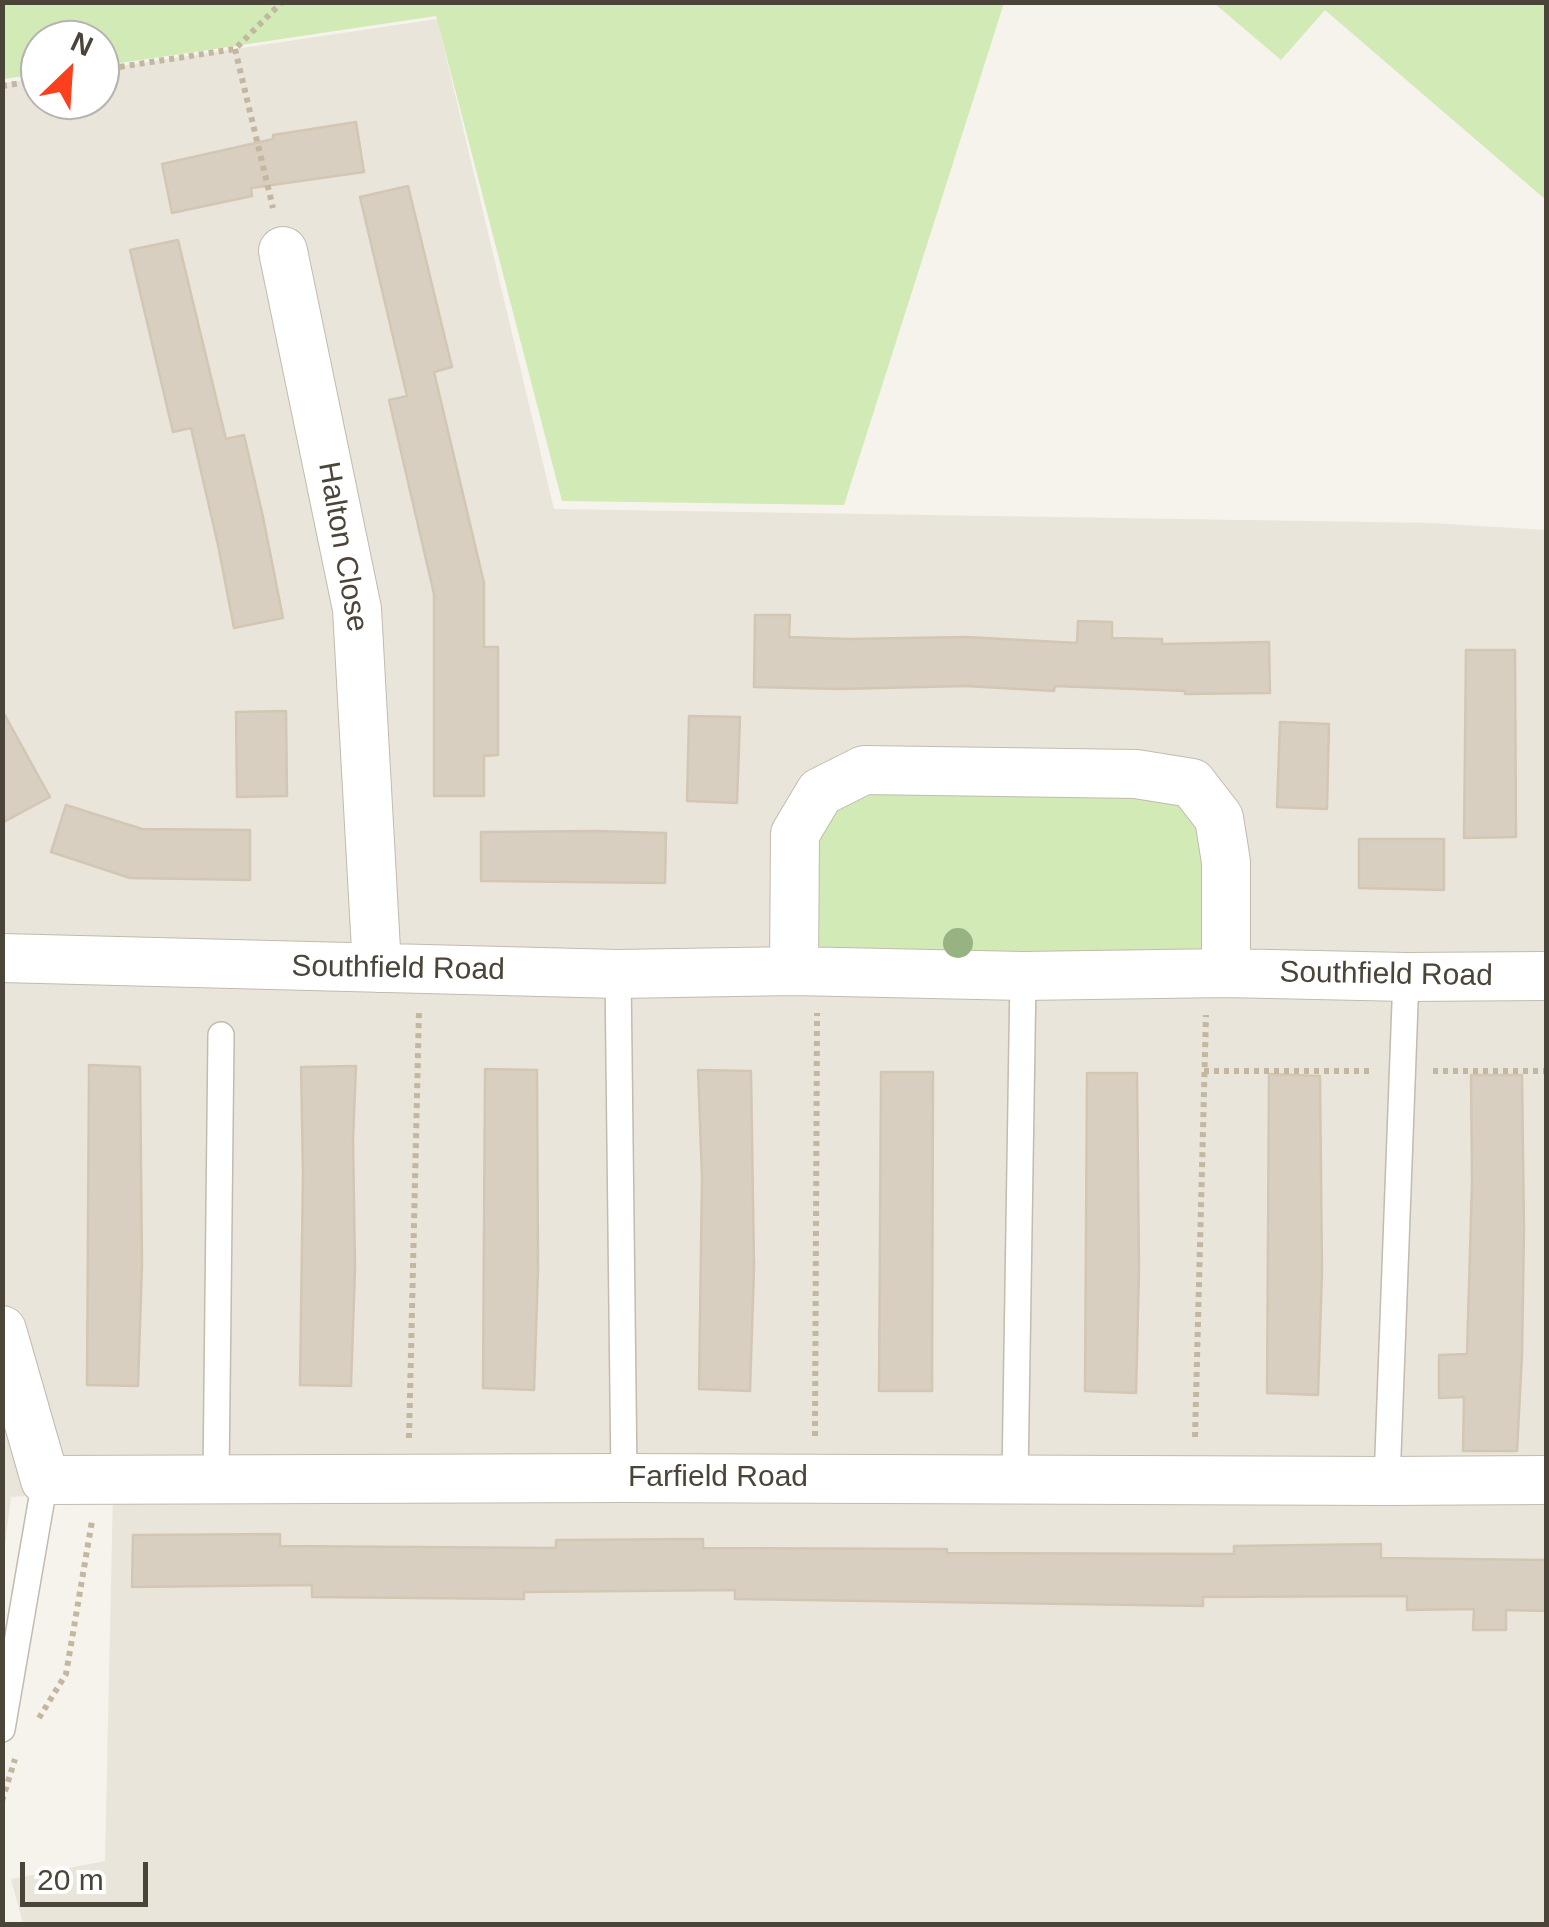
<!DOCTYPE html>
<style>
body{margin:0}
#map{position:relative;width:1549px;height:1927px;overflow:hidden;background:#f6f3ec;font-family:Helvetica,sans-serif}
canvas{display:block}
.frame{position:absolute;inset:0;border:5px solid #4b4439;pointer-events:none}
.north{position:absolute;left:20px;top:20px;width:100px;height:100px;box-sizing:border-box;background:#fff;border:2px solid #b7b4b0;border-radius:50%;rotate:25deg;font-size:28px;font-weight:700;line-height:40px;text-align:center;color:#4b4439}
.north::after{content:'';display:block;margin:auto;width:35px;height:45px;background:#fc3f1d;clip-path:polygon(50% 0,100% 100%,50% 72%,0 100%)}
.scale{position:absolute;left:20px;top:1862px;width:128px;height:45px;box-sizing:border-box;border:5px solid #4b4439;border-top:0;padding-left:12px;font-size:30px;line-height:35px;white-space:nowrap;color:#4b4439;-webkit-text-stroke:8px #fff;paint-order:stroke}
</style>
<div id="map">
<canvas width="1549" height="1927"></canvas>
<div class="frame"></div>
<div class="north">N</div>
<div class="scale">20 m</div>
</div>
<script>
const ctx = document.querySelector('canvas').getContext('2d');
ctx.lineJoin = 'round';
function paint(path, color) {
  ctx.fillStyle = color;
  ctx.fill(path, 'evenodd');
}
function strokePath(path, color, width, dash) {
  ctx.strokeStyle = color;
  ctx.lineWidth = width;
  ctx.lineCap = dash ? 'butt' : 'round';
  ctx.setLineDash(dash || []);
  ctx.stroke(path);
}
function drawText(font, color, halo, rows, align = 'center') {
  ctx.font = font + ' Helvetica,sans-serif';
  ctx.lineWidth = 9;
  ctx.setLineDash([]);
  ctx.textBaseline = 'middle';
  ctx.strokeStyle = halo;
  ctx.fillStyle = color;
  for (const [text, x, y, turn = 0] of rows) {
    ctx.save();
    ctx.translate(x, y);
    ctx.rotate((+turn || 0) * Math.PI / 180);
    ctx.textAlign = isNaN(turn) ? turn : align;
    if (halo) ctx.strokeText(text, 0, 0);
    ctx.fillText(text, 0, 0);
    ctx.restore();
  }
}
const residential = new Path2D(`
 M437,19l117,490 878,14 114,7v1394h-1523l-12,-45 94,-18 8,-371 -102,7 -8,64v-1478l37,-5v22h60v-31z`);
const green = new Path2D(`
 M2,3l1,-1 1001,1 -160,502 -282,-4 -126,-485 -336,50v-26h-60v34l-37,5z
 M1214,3h332v197l-221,-190 -44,50z
 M1192,783l34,190 -442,-6 36,-175z`);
const building = new Path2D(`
 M356,122l8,50 -113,16 1,8 -80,17 -10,-49 111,-25v-4z
 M408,186l44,181 -18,5 50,211v64h14v108l-14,1v40h-50v-202l-45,-194 18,-4 -47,-199z
 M178,240l48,199 18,-4 19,82 20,101 -49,10 -16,-83 -27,-117 -18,4 -43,-182z
 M755,615h35l-1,22 60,2 117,-2 111,6 1,-22 34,1v16l50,1v5l107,-2 1,51 -85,1v-3l-130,-5 -1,5 -88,-5 -127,3 -85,-2z
 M1466,650h49l1,187 -52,1z
 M2,710l48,87 -48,26z
 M286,711l1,85 -50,1 -1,-85z
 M689,716l51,1 -3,86 -50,-2z
 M1280,722l49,2 -2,85 -50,-2z
 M66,805l76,24 108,1v50l-120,-2 -79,-26z
 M597,831l69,2 -1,50 -184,-2v-49z
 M1359,839h85v51l-85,-2z
 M89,1065l51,2 2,197 -4,122 -51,-1z
 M356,1066l-3,73 2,129 -4,118 -51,-1 3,-211 -2,-107z
 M485,1069l52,1 1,201 -4,119 -51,-2z
 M698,1070l53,1 3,196 -4,124 -51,-2 3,-211z
 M881,1072h52l-1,319h-53z
 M1087,1073h50l2,197 -3,123 -51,-2z
 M1269,1074l51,2 2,196 -4,123 -51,-2z
 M1471,1075h51l2,154 -2,126 -5,96h-54l1,-54 -25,1v-43l28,-1 5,-173z
 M280,1534v12l276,2v-8l147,-1v9l244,1v4l287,1v-8l147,-2v14l165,2v51l-40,-1v20h-33l1,-21 -67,1v-14l-204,1v9l-468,-7v-9l-211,2v7l-212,-2v-12l-180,2 1,-52z`);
const path = new Path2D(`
 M235,49l38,159
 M100,70l135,-21 47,-47
 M2,86l38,-6
 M1204,1071h166
 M1433,1071h113
 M815,1436l2,-423
 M1195,1437l11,-422
 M409,1438l10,-428
 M39,1718l27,-44 26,-153
 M2,1801l13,-42`);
const lane = new Path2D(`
 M618,974l6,504
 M1015,1478l8,-502
 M216,1479l5,-444
 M1387,1481l19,-504
 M2,1729l43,-249`);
const street = new Path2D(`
 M283,251l74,358 20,359
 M2,958l616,16 176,-3 229,5 203,-3 180,4 140,-1
 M794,971l1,-137 25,-42 44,-22 272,4 56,9 27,35 7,44v111
 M2,1330l43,150 579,-2 763,3 159,-1`);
const trees = [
 [958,943]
];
const streetNames = [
 ["Halton Close",342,547,80],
 ["Southfield Road",398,969,1],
 ["Southfield Road",1386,975,1],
 ["Farfield Road",718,1478]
];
paint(residential, '#eae5da');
paint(green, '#d2eab5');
paint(building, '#d8cfc1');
strokePath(building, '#d3c7b4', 2.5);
strokePath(lane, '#c2bbae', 28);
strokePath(street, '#c2bbae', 50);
strokePath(path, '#c4b79f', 6, [5, 5]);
strokePath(lane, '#fff', 25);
strokePath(street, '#fff', 48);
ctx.fillStyle = '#97b381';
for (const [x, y] of trees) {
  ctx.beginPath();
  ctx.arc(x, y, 15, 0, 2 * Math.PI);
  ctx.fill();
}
drawText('30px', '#4b4439', '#fff', streetNames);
</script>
